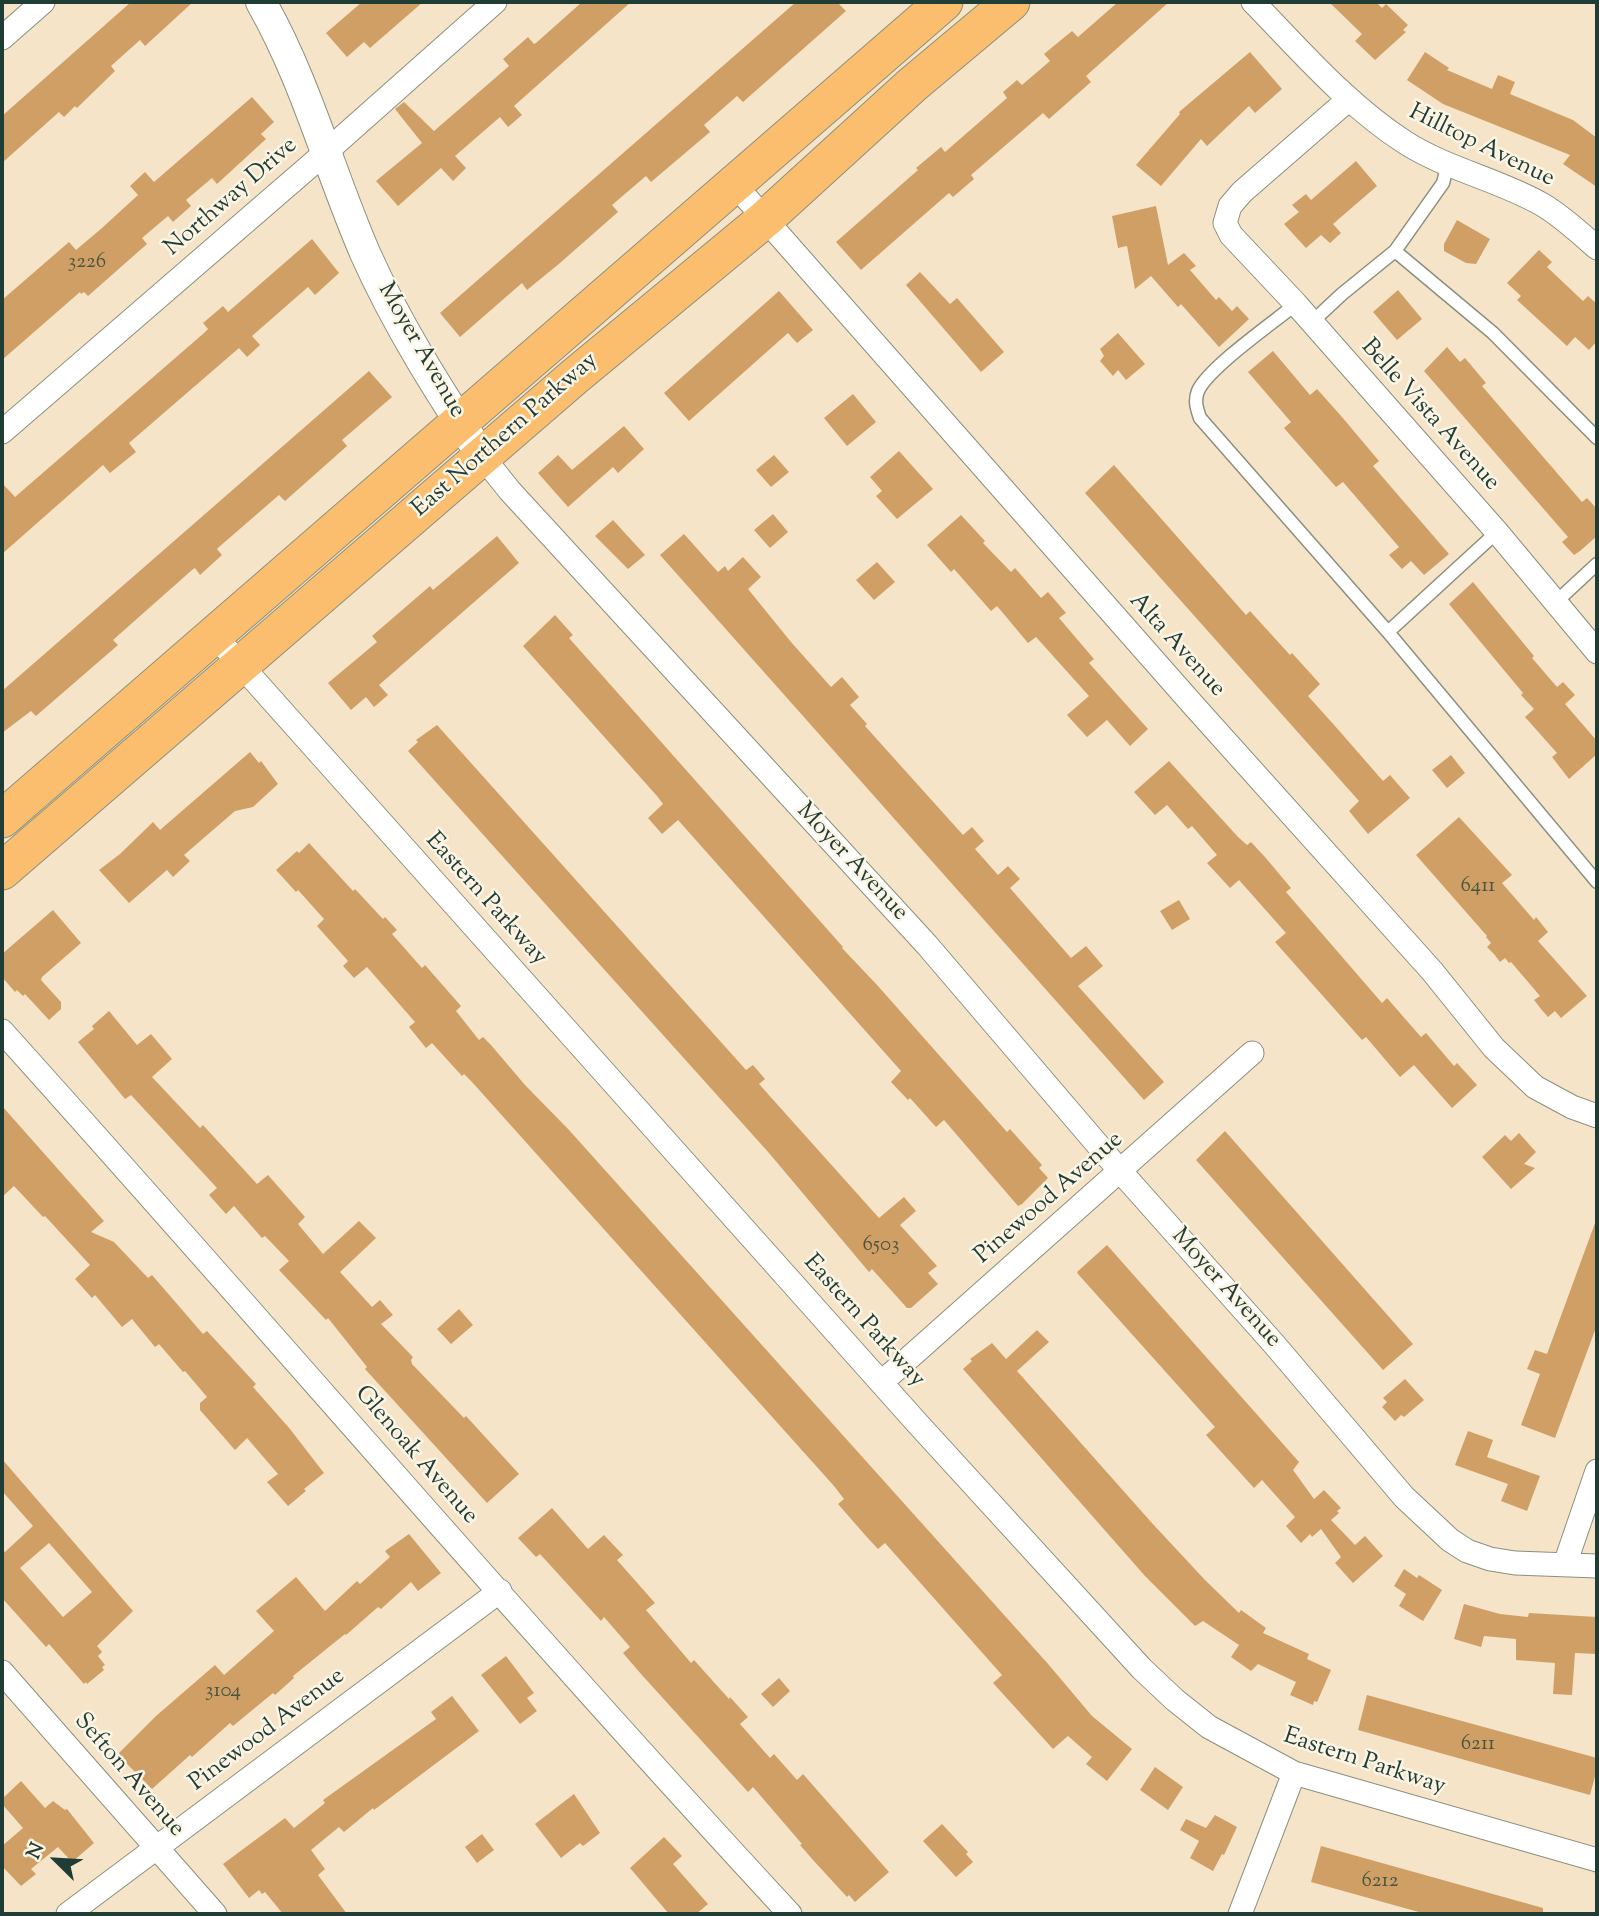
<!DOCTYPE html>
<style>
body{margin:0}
#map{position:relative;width:1599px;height:1916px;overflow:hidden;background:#f6e4c9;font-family:"Sorts Mill Goudy",serif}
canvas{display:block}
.frame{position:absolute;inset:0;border:4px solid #1f3d34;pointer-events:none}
.north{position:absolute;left:21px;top:1825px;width:70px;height:70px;-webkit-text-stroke:5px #fcf5e5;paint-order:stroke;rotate:294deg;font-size:19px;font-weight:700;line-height:28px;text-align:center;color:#1f3d34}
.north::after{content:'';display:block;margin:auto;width:24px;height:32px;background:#1f3d34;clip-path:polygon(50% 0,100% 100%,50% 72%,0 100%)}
</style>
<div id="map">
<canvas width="1599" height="1916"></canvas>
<div class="frame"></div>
<div class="north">N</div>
</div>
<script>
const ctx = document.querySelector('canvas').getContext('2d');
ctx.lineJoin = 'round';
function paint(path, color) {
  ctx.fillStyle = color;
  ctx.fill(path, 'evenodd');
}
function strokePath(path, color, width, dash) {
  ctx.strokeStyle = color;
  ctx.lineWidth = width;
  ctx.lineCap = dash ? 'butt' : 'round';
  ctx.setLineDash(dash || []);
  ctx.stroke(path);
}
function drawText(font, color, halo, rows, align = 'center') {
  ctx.font = font + ' "Sorts Mill Goudy",serif';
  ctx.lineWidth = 5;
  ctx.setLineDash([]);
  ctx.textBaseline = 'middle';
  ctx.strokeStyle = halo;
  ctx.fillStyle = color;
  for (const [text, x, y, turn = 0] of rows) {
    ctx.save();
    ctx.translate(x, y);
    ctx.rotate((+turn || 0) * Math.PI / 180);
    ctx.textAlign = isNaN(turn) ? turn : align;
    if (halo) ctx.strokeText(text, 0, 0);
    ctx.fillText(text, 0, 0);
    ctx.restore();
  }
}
const building = new Path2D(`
 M131,2h62l-48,44 -5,-6 -29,26 4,5 -38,37 -2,-2 -11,11 -5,-5 -57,51v-47z
 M362,2h61l-53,46 -6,-6 -17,15 -21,-24z
 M582,2h49l-117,104 8,9 -14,12 -8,-10 -45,39 11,12 -13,13 -12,-13 -43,38 -22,-25 46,-38 -27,-34 9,-7 30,29 75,-65 -6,-7 25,-22 6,7 2,-1z
 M796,2h41l9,9 -103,91 -6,-6 -33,29 6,7 -59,50 -5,-6 -34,29 6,7 -58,51 -33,27 -5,-7 -62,54 -20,-24z
 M1118,2h51l-83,74 5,6 -42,37 -6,-6 -72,62 3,4 -21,18 -4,-4 -88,77 -25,-28 82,-72 -2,-2 25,-21 4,5 62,-54 -4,-6 14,-12 5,5 28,-24 -6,-7 28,-23 6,6z
 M1329,2h47l6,6 4,-4 22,21 -5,5 3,2 -31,28 -20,-19 7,-7z
 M1250,52l32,37 -27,24 -6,-7 -42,40 -6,-7 -40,47 -25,-21 44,-51 -1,-2z
 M1425,52l24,16 -2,2 45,19 6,-14 17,7 -5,12 63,26 24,18v49l-34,-23 7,-9 -127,-51 -36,-24z
 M252,97l22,25 -13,12 5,5 -49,45 -5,-6 -26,22 5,6 -18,16 -5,-6 -26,22 5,6 -51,45 -8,7 -4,-4 -3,2 -1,-2 -78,68v-60l67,-58 7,8 26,-22 36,-33 -8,-9 15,-14 9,10z
 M1356,161l21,25 -44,38 8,9 -11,10 -9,-8 -15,13 -22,-24 15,-12 -7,-7 14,-11 5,6z
 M1156,206l12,59 16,-12 12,13 -6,4 26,30 3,-3 13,14 5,-5 12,13 -30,28 -38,-43 -3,3 -27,-31 -16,13 -8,-43 -9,2 -6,-32z
 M1457,220l33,19 -14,25 -10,-1 -22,-12v-7z
 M312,239l27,34 -24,22 -7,-8 -56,49 8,9 -13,12 -8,-9 -110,95 7,9 -26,21 -7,-8 -101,89v-71l13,14 189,-164 4,-4 -5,-6 20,-17 5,6z
 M1539,250l13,12 -5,5 36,34 5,-5 9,8v37l-8,9 -14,-13 -8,9 -50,-46 4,-4 -14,-13z
 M920,272l30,32 7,-6 47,54 -23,20 -75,-87z
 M1398,290l24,29 -25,21 -24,-28z
 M779,291l34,39 -16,13 -9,-10 -99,88 -25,-28z
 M1118,333l27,31 -19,16 -8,-10 -5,6 -13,-15 4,-5 -4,-7z
 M1447,347l13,15 5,-4 21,25 -4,3 100,116 5,-4 10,11v27l-17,15 -6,4 -12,-13 6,-5 -144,-166z
 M1273,351l37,44 7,-6 25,28 37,44 -6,5 76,88 -25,21 -13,-14 -9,8 -13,-14 10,-8 -56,-65 -7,5 -52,-59 7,-6 -43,-50z
 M369,371l23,26 -50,43 5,6 -62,55 -6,-6 -60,52 -2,2 5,6 -22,20 -5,-7 -3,2 -79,70 5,5 -82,71 -5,-5 -29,22v-42z
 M853,394l23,28 -29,24 -23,-28z
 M624,426l20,23 -26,24 -5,-6 -45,40 -30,-34 20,-18 14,15z
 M899,451l34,38 -36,30 -21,-23 6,-5 -12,-14z
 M774,455l15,17 -18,15 -15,-17z
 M1114,465l132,150 4,-4 40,44 2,-2 28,31 -12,12 27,30 48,55 7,-6 20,23 -42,36 -19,-23 10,-10 -274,-308z
 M773,514l15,18 -18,16 -16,-18z
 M961,515l24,26 -2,2 28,29 4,-4 26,30 7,-6 18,21 -7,5 35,41 -5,4 59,66 -18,17 -23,-26 -20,17 -20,-22 22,-19 -53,-59 -8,6 -31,-37 -6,5 -37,-42 -3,3 -24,-27z
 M613,520l32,35 -17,14 -33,-33z
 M684,534l34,38 7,-6 3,5 15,-14 18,20 -13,12 43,53 40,45 11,-10 17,20 -9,8 17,19 -2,2 98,109 9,-8 12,14 -9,8 23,26 10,-9 12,13 -10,9 61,70 15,-12 17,20 -25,20 86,96 -20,18 -484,-545z
 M497,536l22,27 -140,122 9,10 -14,12 -8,-10 -15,13 -23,-27 49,-41 -5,-6 58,-50 3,4z
 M877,562l18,20 -21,18 -18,-20z
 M1473,582l61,74 -2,2 25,29 6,-5 12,13 -10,9 32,37v13l-28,25 -17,-22 5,-4 -32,-36 9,-8 -13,-14 2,-2 -74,-89z
 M555,615l18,20 -4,3 274,309 -1,1 36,38 129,146 3,-3 32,36 -3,3 9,10 -26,26 -4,2 -74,-86 -8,7 -26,-29 -2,2 -17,-18 10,-11 -223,-251 -16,14 -14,-16 15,-14 -6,-8 -134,-150z
 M437,725l309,345 7,-5 12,14 -6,5 120,134 25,-21 12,14 -16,14 37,41 -9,7 10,11 -27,24h-4l-35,-39 -3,3 -100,-119 -361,-402 10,-9 -2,-2z
 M250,752l9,11 2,-2 17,23 -25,23 -18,4 -51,44 6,6 -17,16 -6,-7 -38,33 -30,-33 21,-16 33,-32 7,8z
 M1451,755l14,18 -18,15 -15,-18z
 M1169,761l69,76 9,8 4,-3 14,15 26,31 -5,4 96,111 5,-5 34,39 5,-4 28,33 3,-3 20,22 -25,23 -38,-43 -14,12 -34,-40 -4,3 -87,-98 11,-9 -47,-53 -9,8 -23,-25 10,-8 -25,-29 -4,3 -21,-24 -12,10 -21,-23z
 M1459,817l53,58 -10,8 32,37 2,-3 12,15 -10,9 49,55 -26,22 -6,-7 -7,6 -7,-8 -7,-9 6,-4 -29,-34 -2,1 -4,-5 -5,4 -6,-8 -7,-7 4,-4 -5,-6 1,-1 -71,-81z
 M309,843l44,48 2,-2 28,30 2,-2 12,13 -5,4 30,34 3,-3 36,41 -5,5 23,29 4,-3 8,8 34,40 44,45 480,535 43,51 40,33 -25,32 -21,-17 6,-7 -24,-21 -15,13 -60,-66 9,-8 -117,-132 -7,6 -13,-14 -27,-31 6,-5 -10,-13 -362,-404 -8,-8 -2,2 -30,-33 -6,5 -17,-21 6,-5 -48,-55 -13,11 -11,-12 5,-5 -31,-35 7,-7 -26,-29 -2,2 -20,-22 21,-19 2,2z
 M1179,900l11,19 -18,11 -12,-19z
 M53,910l28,33 -39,34 -1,3 20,22v7l-12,11 -24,-26 -2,2 -6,-6 -2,2 -13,-15v-23z
 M109,1011l28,34 14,-11 21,25 -20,18 48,51 3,-3 54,59 11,-9 37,42 -7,7 25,30 36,-33 17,17 -36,34 32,35 8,-7 13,15 -12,9 32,33 -2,3 1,4 52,54 2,-2 53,58 -32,29 -122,-134 2,-2 -39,-49 -2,2 -47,-50 10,-9 -24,-25 -3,2 -28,-32 -8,8 -17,-19 8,-7 -86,-93 -6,4 -47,-57 16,-13 -2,-3z
 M2,1106l102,115 -13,11 23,10 34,36 4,-3 51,59 4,-3 49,53 -3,3 37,42 34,44 -20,16 2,2 -18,15 -21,-24 11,-8 -31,-36 -12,12 -35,-40v-7l7,-6 -22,-26 -2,1 -24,-28 -4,3 -23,-28 -10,8 -27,-32 -3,3 -17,-19 15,-14 -45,-49 -2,1 -29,-31 -12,11z
 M1225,1131l188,213 -30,26 -187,-210z
 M1519,1133l17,19 -12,12 11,4 -24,21 -29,-32 23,-22 6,6z
 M1595,1223h2v102l-42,113 -34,-13 19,-51 -13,-5 8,-19 12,4z
 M1107,1245l192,217 -6,8 21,29 10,-9 17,18 -4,3 2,2 -8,7 24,25 10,-9 18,20 -30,27 -18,-20 6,-6 -20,-28 -9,8 -2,-3 -9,9 -15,-17 9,-9 -33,-37 -8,8 -48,-53 9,-8 -137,-153 -1,-2z
 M459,1309l14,16 -22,19 -14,-15z
 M1037,1330l12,12 -32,29 134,151 54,58 34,33 2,-3 25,18 -3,5 46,21 -2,5 24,11 -14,32 -3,-1 -1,4 -23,-10 6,-13 -38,-18 -7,7 -20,-14 8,-12 -36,-24 -8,5 -50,-50 -182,-207 9,-8 -2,-2 22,-16 14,16z
 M1405,1379l19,21 -20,17 -3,-2 -6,6 -13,-14 5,-5 -4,-4z
 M1468,1431l25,9 -6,17 53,19 -13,35 -26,-10 7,-17 -53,-19z
 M2,1459l131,152 -36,35 5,6 -4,4 7,9 -3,2 2,3 -17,14 -1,-2 -2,2 -35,-40 -3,3 -44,-49v-49l3,3 28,-26 -31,-35zM49,1543l43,49 -29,25 -43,-49z
 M552,1508l36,41 16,-14 19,20 -6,5 38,43 -9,7 45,53 3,-3 35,39 1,-2 18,20 -8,7 30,34 4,-4 23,26 6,-6 86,98 -34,30 -6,-7 -2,2 -34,-37 -13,-15 2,-1 -49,-57 -5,5 -107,-118 -18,-21 7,-6 -26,-30 -3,4 -61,-67 -4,3 -18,-19z
 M409,1534l32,39 -23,18 -7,-9 -30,27 -3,-2 -32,28 -1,-1 -52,42 1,2 -19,17 -2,-2 -40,33 -3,-3 -38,34 -2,-2 -38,34 -26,-26 -7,-10 37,-37 59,-51 9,10 50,-44 -18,-20 40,-34 29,34 32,-30 3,3 30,-27 -5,-6z
 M1404,1569l13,9 2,-3 23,15 -19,31 -24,-15 7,-12 -12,-8z
 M1464,1604l36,10 28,3 1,-4 68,4v37l-22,-1 -3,42 -19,-1 2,-31 -39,-3v-21l-32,-3 -3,11 -27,-8z
 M506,1656l28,37 -7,5 10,13 -17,13 -39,-49z
 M779,1678l11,13 -17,16 -12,-13z
 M1367,1695l230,63v11l-7,26 -232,-65z
 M452,1696l27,35 -105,79 -1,-2 -29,24 -5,-5 -28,23 14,19 -7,6 29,39h-64l-18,-22 -3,2 -3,-4 -10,8 -26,-34 62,-46 9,10 31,-25 -2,-3 113,-81 -5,-7z
 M1155,1767l28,20 -15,23 -28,-20z
 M21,1781l24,27 8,-7 12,9 2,-1 27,34 -22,19 -14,-15 -27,22 5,5 -15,12 -19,-20v-20l21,-18 -21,-24v-5z
 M574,1794l26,39 -17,13 -3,-3 -19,15 -26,-34z
 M1215,1815l22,12 -13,28 -2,-1 -9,17 -23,-13 9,-17 -19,-11 6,-11 20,9z
 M942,1824l26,28 -2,2 7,8 -17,15 -33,-36z
 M482,1834l12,16 -17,13 -12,-16z
 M664,1837l18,19 -9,8 35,40 -12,10h-27l-39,-46z
 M1321,1846l222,62v6h-117l-115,-32z`);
const service = new Path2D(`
 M1395,251l98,82 104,105
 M1296,304c-22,18 -88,64 -98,87 -4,10 -1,18 2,27l188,214 209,250
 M1312,322l30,-28 53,-43 48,-68 5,-20
 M1557,601l40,-37
 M1388,632l109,-100`);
const minor = new Path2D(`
 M1253,2c48,49 95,104 153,141 43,27 94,37 137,62 20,12 37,28 54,43
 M2,38l41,-36
 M1349,99l-107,93 -12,14 -5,17 6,12 65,69 201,228 100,120
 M735,185l459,521 238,265 62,77 41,39 37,20 25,9
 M2,432l324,-280 169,-150
 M482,456l28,35 417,454 194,227 153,172 130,153 46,43 17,11 23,8 25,4 82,3
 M214,635l704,789 224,245 33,31 34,27 85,46 303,87
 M2,1031c264,293 520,594 788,883
 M882,1382l370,-329
 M1565,1564l32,-93
 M2,1672l213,242
 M68,1914l432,-323
 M1240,1914l54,-141`);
const tertiary = new Path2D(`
 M261,2c45,79 68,168 104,251 32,72 74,138 117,203`);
const primary = new Path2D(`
 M2,819l942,-817
 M2,871l572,-494 191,-158 147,-134 99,-83`);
const numberNames = [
 ["3226",87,263],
 ["6411",1478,887],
 ["6503",881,1246],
 ["3104",223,1692],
 ["6211",1478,1745],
 ["6212",1380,1882]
];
const streetNames = [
 ["Hilltop Avenue",1481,147,26],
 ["Northway Drive",232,198,-41],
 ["Moyer Avenue",420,351,60],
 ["Belle Vista Avenue",1429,416,48],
 ["East Northern Parkway",506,436,-41],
 ["Alta Avenue",1176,646,48],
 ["Moyer Avenue",851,863,47],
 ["Eastern Parkway",485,900,48],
 ["Pinewood Avenue",1050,1199,-41],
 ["Moyer Avenue",1225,1289,48],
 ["Eastern Parkway",863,1322,48],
 ["Glenoak Avenue",415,1456,49],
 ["Pinewood Avenue",268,1731,-37],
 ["Eastern Parkway",1364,1763,18],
 ["Sefton Avenue",128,1776,49]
];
paint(building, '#d09f65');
strokePath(service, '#8a907e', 15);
strokePath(minor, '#8a907e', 25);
strokePath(tertiary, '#8a907e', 32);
strokePath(primary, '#8a907e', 39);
strokePath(service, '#fff', 12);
strokePath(minor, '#fff', 23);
strokePath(tertiary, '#fff', 30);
strokePath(primary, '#fbbe6e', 37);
drawText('21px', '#4b5640', null, numberNames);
drawText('24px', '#1f3d34', '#fcf5e5', streetNames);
</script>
